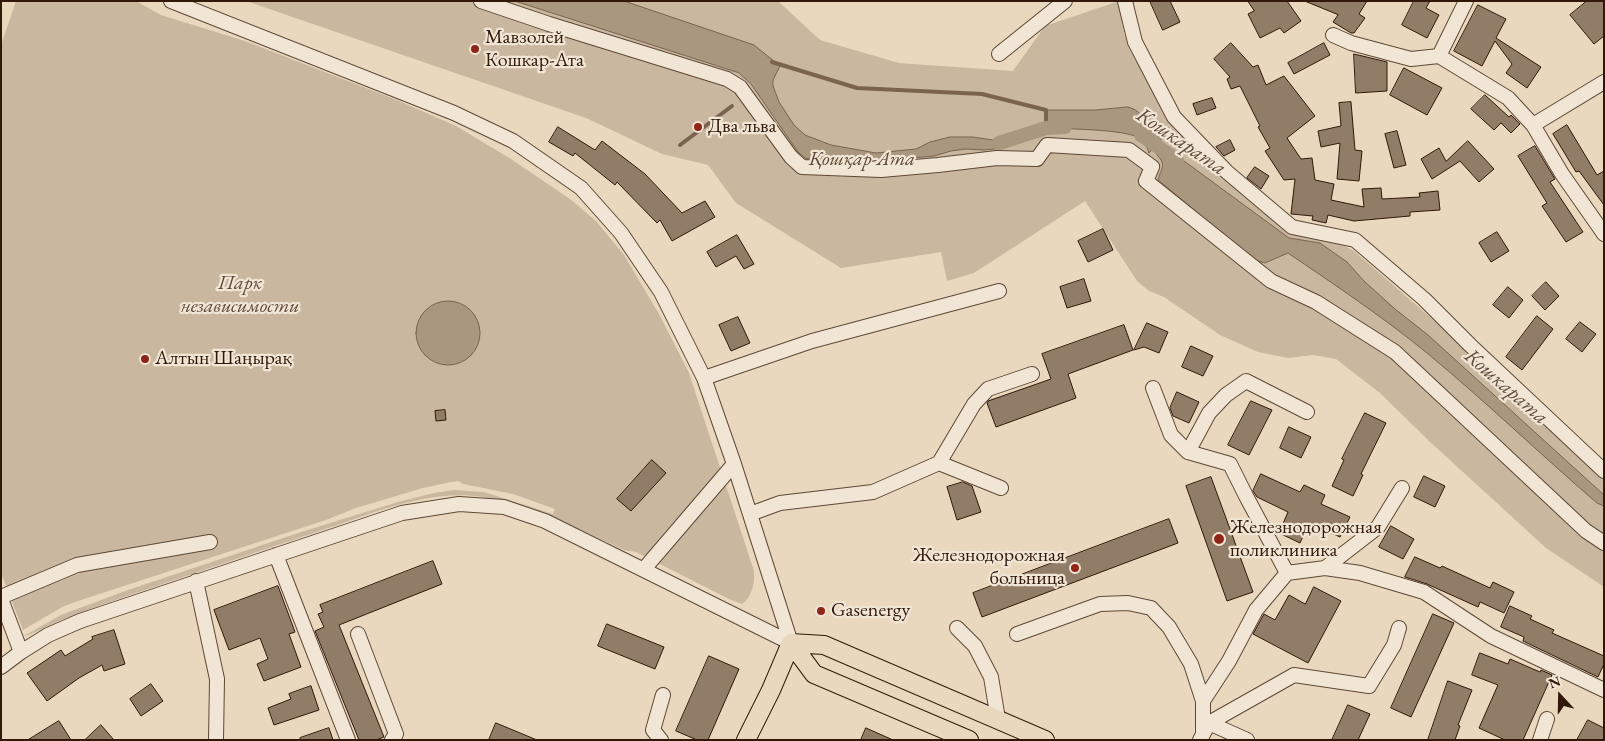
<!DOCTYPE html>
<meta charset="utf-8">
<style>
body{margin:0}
#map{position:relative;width:1605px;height:741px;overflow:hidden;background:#e9d8be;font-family:"EB Garamond",serif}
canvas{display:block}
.frame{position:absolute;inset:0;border:2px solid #311809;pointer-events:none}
.north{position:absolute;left:1535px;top:671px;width:50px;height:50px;-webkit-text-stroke:4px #f1e6d5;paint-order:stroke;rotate:339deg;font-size:14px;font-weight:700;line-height:20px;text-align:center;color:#311809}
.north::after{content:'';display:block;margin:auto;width:18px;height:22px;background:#311809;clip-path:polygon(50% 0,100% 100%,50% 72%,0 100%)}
</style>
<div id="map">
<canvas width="1605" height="741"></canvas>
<div class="frame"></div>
<div class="north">N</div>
</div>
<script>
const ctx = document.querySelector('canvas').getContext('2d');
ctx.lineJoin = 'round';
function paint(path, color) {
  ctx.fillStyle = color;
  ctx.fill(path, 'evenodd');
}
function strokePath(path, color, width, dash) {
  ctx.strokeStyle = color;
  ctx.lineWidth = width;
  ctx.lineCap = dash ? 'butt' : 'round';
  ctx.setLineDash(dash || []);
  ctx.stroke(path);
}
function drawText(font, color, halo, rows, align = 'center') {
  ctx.font = font + ' "EB Garamond",serif';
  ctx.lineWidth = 4.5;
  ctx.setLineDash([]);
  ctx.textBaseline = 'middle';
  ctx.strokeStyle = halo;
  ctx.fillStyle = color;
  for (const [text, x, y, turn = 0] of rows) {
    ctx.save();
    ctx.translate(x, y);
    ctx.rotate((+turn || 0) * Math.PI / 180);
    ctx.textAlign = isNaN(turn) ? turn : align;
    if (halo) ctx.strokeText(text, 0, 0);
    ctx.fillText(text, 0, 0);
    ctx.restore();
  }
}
const green = new Path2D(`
 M16,1h120l25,14 84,26 152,59 59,26 55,33 59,40 26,22 28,34 35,59 30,59 65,198c1,11 -2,27 -12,33l-13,-5 -93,-47 -12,-2c-46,-21 -91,-46 -141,-53 -57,-9 -119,20 -172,37 -69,23 -138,46 -207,70l-43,16 -32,15 -5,1 37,-21 67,-25 170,-57 100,-31 36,-9 20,-3 30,2 69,22 2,-5 -42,-15 -50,-10 -5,-3 -7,1 -28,6 -67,20 -30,12 -242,79 -20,7 -41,24 -22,-57v-528z
 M246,1h532l42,39 79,23 114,8 32,-45 74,-25 5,32 5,16 14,24 31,44 117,110 37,10 26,14 84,73 166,153v110l-58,-39 -118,-108 -48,-47 -44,-34 -23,-4 -25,3 -30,-6 -38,-17 -56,-38 -15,-6 -12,-10 -52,-80 -111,72 -27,8 -6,-29 -100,16 -105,-65 -28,-38 -46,-11 -76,-36z`);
const water = new Path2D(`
 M515,1h109l130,44 26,21 -7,14v6l6,16 15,23 11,10 26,10 45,8 40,-4 14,-7 20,-5h23l20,3 24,-6 -2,9 -11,5 -20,2 -18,-1 -15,2 -17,5 -56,5h-60l-13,-3 -7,-6 -47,-68 -12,-11z
 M1128,107c19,4 20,26 35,30l-14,16c-2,-6 -4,-12 -10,-15 -14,-9 -74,-9 -93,-10v-18h49z
 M1165,147l124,91 31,5 27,19 17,19 31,28 33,26 176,160v11l-7,-3c-57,-49 -112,-102 -170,-150 -44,-36 -92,-68 -139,-100l-23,10 -10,-3 -97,-80c3,-12 9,-15 -1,-25z
 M416 333a32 32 0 1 1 64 0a32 32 0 1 1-64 0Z`);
const stream = new Path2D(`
 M772,62l85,26 125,6 64,16v18
 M680,145l52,-39`);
const canal = new Path2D(`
 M1141,135l36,25
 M999,143l47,-15 19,-1`);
const building = new Path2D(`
 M1150,1h20l10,21 -17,8z
 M1248,1h39l14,20 -17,12 -4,-5 -20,10 -12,-24 6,-3z
 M1305,1h62l-8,13 6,4 -11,15h-3l-18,-11 5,-7z
 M1414,1h16l-4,7 13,7 -12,23 -25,-13z
 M1587,1h17v35l-10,8 -24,-29z
 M1478,5l28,14 -10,19 45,29 -14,21 -21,-15 6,-9 -17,-23 -13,25 -28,-15z
 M1231,43l22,24 5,-2 8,20 18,-9 31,40 -28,22 14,21 11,-1 3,22 19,4 -3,16 33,7 -2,-18 19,-1 1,11 38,-2 -1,-4 19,-2 2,19 -30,2v4l-56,5 -26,-6 -2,8 -14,-3 1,-4 -22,-2 4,-35 -11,1 -19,-29 5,-3 -12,-21 2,-1 -20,-40 -9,3 -4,-10 3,-2 -16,-18z
 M1324,43l6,12 -36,19 -6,-11z
 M1354,54l33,8v29l-31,2z
 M1404,68l38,20 -15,27 -37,-20z
 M1485,95l24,22 2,-2 9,9 -9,9 -10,-10 -7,7 -23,-21z
 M1212,98l4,10 -19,7 -4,-11z
 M1351,102l4,48 7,1 -3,30 -22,-2 3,-36 -19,4 -3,-16 23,-5 -2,-23z
 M1567,125l30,50 7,-4v34l-25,-34 -3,1 -23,-38z
 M558,127l37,23 7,-9 43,33 37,39 23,-12 10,16 -43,24 -12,-21 -3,3 -40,-41 -2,3 -40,-32 -2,3 -24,-14z
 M1397,131l9,34 -12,3 -9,-34z
 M1230,140l5,10 -11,6 -8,-9z
 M1468,141l26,28 -15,13 -19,-21 -28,18 -11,-20 18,-11 7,13z
 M1535,146l20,33 -5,3 33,50 -17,10 -24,-36 5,-3 -29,-47z
 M1255,167l14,9 -8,13 -14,-11z
 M1103,229l10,21 -25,12 -10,-21z
 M1497,232l12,19 -18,11 -12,-19z
 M737,235l17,29 -10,5 -8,-13 -20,11 -9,-15z
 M1084,279l7,22 -24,7 -7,-21z
 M1546,282l13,14 -14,14 -13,-14z
 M1508,287l15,13 -14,18 -16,-13z
 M1537,316l16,13 -31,41 -16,-13z
 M738,317l12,26 -19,8 -12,-26z
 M1580,322l16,12 -14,18 -16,-13z
 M1147,323l21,9 -9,21 -15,-6 -10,3z
 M1124,325l9,25 -65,24 8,24 -80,29 -9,-24 1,-2 63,-22 -9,-25z
 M1191,346l22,10 -10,20 -21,-9z
 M1177,392l22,10 -10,21 -16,-7 -3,-8z
 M1251,401l21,9 -23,45 -21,-10z
 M445,410l1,10 -10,1 -1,-10z
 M1365,413l21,10 -25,51 2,1 -10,21 -21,-10 12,-26 -2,-1z
 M1289,427l22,10 -10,21 -21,-10z
 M652,460l14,13 -35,38 -14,-12z
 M1261,474l39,18 4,-7 21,10 -4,9 29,13 -10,20 -31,-14 -9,20 -21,-10 9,-21 -31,-15 -4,-6z
 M1424,476l21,10 -10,21 -21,-10z
 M1211,477l42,115 -26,9 -41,-115z
 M963,482l9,4 9,26 -24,8 -10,-33z
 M1169,519l9,24 -196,74 -9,-24z
 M1391,526l23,13 -11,20 -24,-12z
 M1415,557l25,11 2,-2 48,22 3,-6 21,10 -10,21 -24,-11 -2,5 -51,-23 -22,-7z
 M433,561l9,23 -103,41 45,112 -8,3h-17l-44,-109 9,-4 -6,-13 5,-2 -3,-7z
 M278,586l17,46 -6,2 12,33 -37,14 -7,-17 11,-5 -8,-21 -31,12 -15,-40z
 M1314,587l27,14 -33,62 -55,-29 11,-20 11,6 14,-25 16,9z
 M1510,606l22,10 -2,3 24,11 -2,3 52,23v8l-6,13 -75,-36 1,-4 -23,-10z
 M1433,614l21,9 -43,94 -20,-9z
 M607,624l57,23 -9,22 -57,-23z
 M114,630l11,34 -21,7 -2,-6 -23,13 -32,23 -20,-28 34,-23 4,6 28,-17 -1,-2z
 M1480,653l28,11 2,-5 30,13 1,-2 11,5 -29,65h-18l-26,-12 19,-43 -26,-10z
 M709,656l30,13 -31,71h-11l-21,-9z
 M1448,681l24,9 -14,35 2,1 -5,14h-27z
 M151,684l12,17 -22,15 -11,-17z
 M311,686l8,24 -45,15 -6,-17 23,-9 -2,-5z
 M1348,705l22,9 -12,26h-26z
 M1588,720l16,8v12h-27z
 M59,721l12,19h-43z
 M496,723l41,17h-48z
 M101,725l13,15h-29z
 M329,728l4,12h-33v-2z
 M866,728l27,12h-32z`);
const minor = new Path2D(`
 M171,1l283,112 59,28 68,47 40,45 40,59 43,86 30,86 57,179
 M481,1l68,23 178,55 13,8 51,70 11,10 79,3 57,-5 59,-7 40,1 10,-14 82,5 23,17 -6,14 125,100 45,21 79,50 191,179 18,12
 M1125,1l10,41 39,75 53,55 65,55 63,13 69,59 46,46 134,126
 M1333,35l18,8 60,16 28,-3
 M999,54l66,-53
 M1439,56l69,42 12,13 13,14 29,49 42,60
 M1439,56l27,-55
 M1533,125l71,-43
 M704,378l108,-37 187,-50
 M1153,388l18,47 17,17 42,12 16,32 41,77 38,-5 35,5 64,19 67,44 113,54
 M1188,452l21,-39 17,-18 20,-14 61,31
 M939,463l35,-59 14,-15 44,-15
 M750,514l30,-11 93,-11 66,-29 62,25
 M276,555l72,185
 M1325,568l53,-41 24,-39
 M644,569l90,-105
 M196,581l21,98 -1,61
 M1,597l76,-32 133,-23
 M1,599l20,53
 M957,628l18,18 16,31 7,42
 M358,634l38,100 -4,6
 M1017,634l83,-30 28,-1 23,5 18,19 22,37 12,37
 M1,667l20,-15 27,-17 32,-14 322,-108 57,-9 45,3 41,14 246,122
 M1209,723l38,17
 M1203,733v-32l26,-40 27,-51 31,-37
 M661,740l-8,-10 10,-35
 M1200,740l9,-17 85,-48 75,11 25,-41 5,-17
 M1540,740l7,-21`);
const major = new Path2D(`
 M791,643l33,2 221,95
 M791,643l23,31 155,66
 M746,740l25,-50 20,-47`);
const markers = [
 [475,49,5,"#8f2418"],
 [698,127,5,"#8f2418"],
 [145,359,5,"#8f2418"],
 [1219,539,6,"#8f2418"],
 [1075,568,5,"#8f2418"],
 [821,611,5,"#8f2418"]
];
const poiNames = [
 ["Мавзолей",485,38],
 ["Кошкар-Ата",485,61],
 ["Два льва",708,127],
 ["Алтын Шаңырақ",155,359],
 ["Железнодорожная",1230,528],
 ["поликлиника",1230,551],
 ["Железнодорожная",1065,556,"right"],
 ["больница",1065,579,"right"],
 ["Gasenergy",831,611]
];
const parkNames = [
 ["Қошқар-Ата",862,160],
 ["Парк",240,284],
 ["независимости",240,307]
];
const waterNames = [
 ["Кошкарата",1181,142,34],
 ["Кошкарата",1506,387,41]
];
paint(green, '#cab79f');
paint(water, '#aa9780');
strokePath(water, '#7a6450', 1);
strokePath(stream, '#7a6450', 4);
strokePath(canal, '#aa9780', 14);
paint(building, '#917c67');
strokePath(building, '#311809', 1);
strokePath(minor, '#5f4836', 16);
strokePath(major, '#311809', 20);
strokePath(minor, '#f1e6d5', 14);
strokePath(major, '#e9d8be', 18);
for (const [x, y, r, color] of markers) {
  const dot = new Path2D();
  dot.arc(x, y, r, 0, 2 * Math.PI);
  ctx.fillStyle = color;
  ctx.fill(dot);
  strokePath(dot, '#f1e6d5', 2);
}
drawText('20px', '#311809', '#f1e6d5', poiNames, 'left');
drawText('italic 20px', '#5f4836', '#f1e6d5', parkNames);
drawText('italic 21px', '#614b39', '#f1e6d5', waterNames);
</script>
